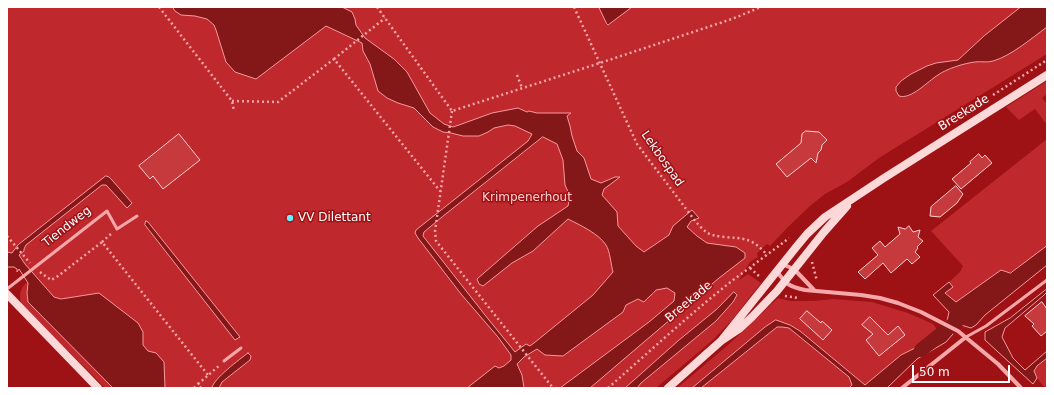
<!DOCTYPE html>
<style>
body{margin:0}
#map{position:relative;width:1054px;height:395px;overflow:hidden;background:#9e1114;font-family:"DejaVu Sans",sans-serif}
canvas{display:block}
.frame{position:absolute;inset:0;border:8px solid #fff;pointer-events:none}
.scale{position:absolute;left:912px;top:365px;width:98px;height:18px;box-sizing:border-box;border:2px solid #fff;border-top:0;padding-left:5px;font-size:12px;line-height:14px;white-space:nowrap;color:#fff;-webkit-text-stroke:3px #9e1114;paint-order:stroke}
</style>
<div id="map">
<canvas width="1054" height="395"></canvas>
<div class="frame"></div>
<div class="scale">50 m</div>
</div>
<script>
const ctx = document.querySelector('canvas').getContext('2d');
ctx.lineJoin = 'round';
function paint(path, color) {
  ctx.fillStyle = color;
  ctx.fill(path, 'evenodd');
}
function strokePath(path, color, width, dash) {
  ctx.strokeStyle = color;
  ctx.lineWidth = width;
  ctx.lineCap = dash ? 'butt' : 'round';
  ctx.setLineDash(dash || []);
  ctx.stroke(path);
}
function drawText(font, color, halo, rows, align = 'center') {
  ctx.font = font + ' "DejaVu Sans",sans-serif';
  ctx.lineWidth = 3;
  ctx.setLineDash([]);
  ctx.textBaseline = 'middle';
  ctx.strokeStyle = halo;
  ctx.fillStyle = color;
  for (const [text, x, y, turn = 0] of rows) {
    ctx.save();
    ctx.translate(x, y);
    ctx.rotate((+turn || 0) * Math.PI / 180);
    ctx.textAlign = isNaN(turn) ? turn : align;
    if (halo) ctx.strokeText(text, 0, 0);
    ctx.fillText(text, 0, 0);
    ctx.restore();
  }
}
const green = new Path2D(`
 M7,7h1040v47l-168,104 -32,24 -22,12 -15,12 -23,22 -17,18 -3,-2 -10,9 1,4 -8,5 -11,18 9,-6 13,9 -29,37 -19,20 -57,48h-19l4,-5 75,-62 17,-19 4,-7 -3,-2 -17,16 -38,31 -54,48h-490l-128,-131z
 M1047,81v13l-5,4 5,6v21l-12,-16 -16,11 -13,-13z
 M1047,139v107l-37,27 -9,-3 -45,32 -11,-10 8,-5 -4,-5 11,-10 3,-6 -32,-35z
 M26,283h2l-1,10 1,9 85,86h-8l-84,-85c-2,-8 -1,-14 5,-20z
 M778,298l13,3h22l20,-2 39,3 36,11 25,11 8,11 -40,20 -36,30 -65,-54 -10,-6 -14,-4 -11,6 -73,61h-15l51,-43z
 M777,327h5l7,1 60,49 3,8 -3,3h-148z
 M1047,358v30h-2l-8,-10 -3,-7 3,-5z`);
const water = new Path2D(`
 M173,7h169l10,5 3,7 1,6 9,13 29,21 13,13 23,41 14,11 9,3 6,-2 33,-12 26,-5 9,4 2,-1 8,2h34l-4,3 3,10 2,10 5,15 7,7 7,21 10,4 14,-6h5l-16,12 -2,6 15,17 1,14 18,20 8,6 25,-17 4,-9 19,-16 7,8 -8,3 -4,6 10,9 10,7 29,4 9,6v5l-26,20 -129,110h-30l89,-66 25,-21 1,-8 -8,-5 -11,2c-3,4 -9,8 -12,12l-6,-3 -12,6 -3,7 -60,44 -18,-1 -8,-6 -13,8 -7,7 5,11 2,13h-57l28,-22 4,2 5,-2 7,-6v-5l-13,-18 -37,-43 -43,-56 -3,-5 1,-3 112,-89 4,-7 -17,-8 -7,-1 -14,3 -6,4 -9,4h-16l-12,-3 -8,-1 -10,-5 -19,-19 -16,-5 -11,-5 -9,-7 -8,-27 -7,-13 -1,-8 -36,-17 -70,53 -21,-7 -9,-10 -10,-32 -2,-5 -7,-6 -12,-3 -14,-1 -6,-4zM543,137l14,7 6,16 2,25 5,11 -2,10 -30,20 -61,53 2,5 4,2 29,-23 21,-12 35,-32c12,6 31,15 38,26 4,6 5,20 7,27l-20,23 -59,48 -4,3 -4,-2 -11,8 -30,-37 -62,-79 1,-4 18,-15z
 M599,7h33l-24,18 -1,-1z
 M1021,7h26v20c-15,11 -36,29 -54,34 -6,2 -12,0 -18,1 -10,1 -29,7 -37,13 -10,6 -27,25 -39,21l-3,-5v-4l5,-6 10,-7 16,-8 9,-3 22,-3 26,-24z
 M106,176l3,1 3,3 20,23 -5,5 -19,-21 -2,-2h-4l-76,60 -2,4v2l-5,4 6,9 29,33 7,2 38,-6 39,30 5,9v13l5,6 8,2 8,9 1,26h-52l-85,-86 -1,-9 1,-10 -9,-14 -2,3v-3l-3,-2h-7v-15l5,1 6,-8z
 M146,221l2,1 92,115 -5,3 -90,-115z
 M1047,246v19l-62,50 -9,10 -5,3 -10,-3 -4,2 -10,-6 2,-9 -16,-17 16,-13 4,5 -8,6 11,9 45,-32 9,3z
 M1047,289v3l-4,4 -38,32 -3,9 11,21 12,12 22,-19v7l-10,8 -3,5 3,7 -4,6 -48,-44v-8l25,-14z
 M734,292l3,3 -4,7 -17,19 -75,62 -4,5h-12l54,-48 38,-31z
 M776,320l14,5 10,6 65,54 36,-30 40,-20 2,-7 10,6 -7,8 -29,17 -30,29h-38l3,-3 -3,-8 -60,-49 -7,-1h-5l-76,61h-9l73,-61z
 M248,353l3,3 -1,4 -28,22 -3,6h-7c1,-9 28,-29 36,-35z`);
const canal = new Path2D(`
 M921,350l46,-37`);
const building = new Path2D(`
 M806,131l13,1 8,8 -5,5 -1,5 -3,3 -2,10 -5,-5 -24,19 -11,-13 25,-21 1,-9z
 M179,134l21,26 -37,29 -10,-13 -3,3 -11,-13z
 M979,154l3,4 3,-3 7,8 -31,26 -9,-10 19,-16 -1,-1z
 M956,186l7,8 -6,9 -17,14 -10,-1 1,-9z
 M909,226l4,6 7,-2 -2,7 5,4 -6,6 1,1 -3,4 5,5 -8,7 -5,-5 -16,14 -8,-10 -18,16 -7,-7 20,-17 -6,-7 8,-7 5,6 15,-13 -2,-7 7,2z
 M1042,302l5,7v22l-6,5 -9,-10 2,-2 -9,-8z
 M807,311l14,12 1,-2 10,9 -9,10 -23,-21z
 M870,317l18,18 10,-9 7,9 -26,21 -13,-16 7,-6 -11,-9z`);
const path = new Path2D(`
 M159,7l73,94 2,10
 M377,7l75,104 148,-48 132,-44 29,-12
 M574,7l63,137 59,78c3,3 6,7 9,9 8,8 31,5 42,9 8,2 15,9 20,15
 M334,59l51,-41
 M517,75l5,13
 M993,95l54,-35
 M232,101l46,1 56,-43 106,132
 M452,111l-17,120 1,10 117,147
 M7,236l23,27
 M102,242l10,-9
 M812,262l5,19
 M750,268l10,9
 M40,272l11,8 7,-4 44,-34 106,133
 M785,296l13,2
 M194,388l4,-4
 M201,388l-3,-4 22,-19
 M608,388c41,-36 82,-74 125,-108 19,-14 38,-28 56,-42`);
const lane = new Path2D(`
 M7,289l100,-78 10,18 20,-13
 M966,337l20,-11 61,-46
 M224,361l17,-13`);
const street = new Path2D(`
 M782,264l12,5 20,21
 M777,271c8,13 13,16 28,19l56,5 19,3 18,5 23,9 37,19 40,33 23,24
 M902,388l64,-51`);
const secondary = new Path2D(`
 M7,294l91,94
 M721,341l76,-95 10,-12 18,-17 59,-39 163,-103
 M668,388l53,-47 18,-12 13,-12 25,-26 47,-59 23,-26`);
const markers = [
 [290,218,4,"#6becff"]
];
const streetNames = [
 ["Breekade",964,113,-32],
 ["Lekbospad",662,159,55],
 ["Tiendweg",67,227,-38],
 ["Breekade",689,302,-40]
];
const parkNames = [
 ["Krimpenerhout",527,198]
];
const poiNames = [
 ["VV Dilettant",298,218]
];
paint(green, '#bf282c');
paint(water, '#841819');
strokePath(water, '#f8999e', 1);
strokePath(canal, '#841819', 14);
paint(building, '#c63a3d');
strokePath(building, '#fed0d2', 1);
strokePath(path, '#f5a7aa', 2.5, [2, 3]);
strokePath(lane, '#f5a7aa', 3);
strokePath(street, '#f5a7aa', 4);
strokePath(secondary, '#fdd8d8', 8);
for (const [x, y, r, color] of markers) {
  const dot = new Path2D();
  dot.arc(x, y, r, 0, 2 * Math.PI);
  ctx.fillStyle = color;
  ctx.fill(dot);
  strokePath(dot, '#9e1114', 1.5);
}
drawText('12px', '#fff', '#9e1114', streetNames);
drawText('12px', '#fed0d2', '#9e1114', parkNames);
drawText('12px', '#fff', '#9e1114', poiNames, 'left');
</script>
